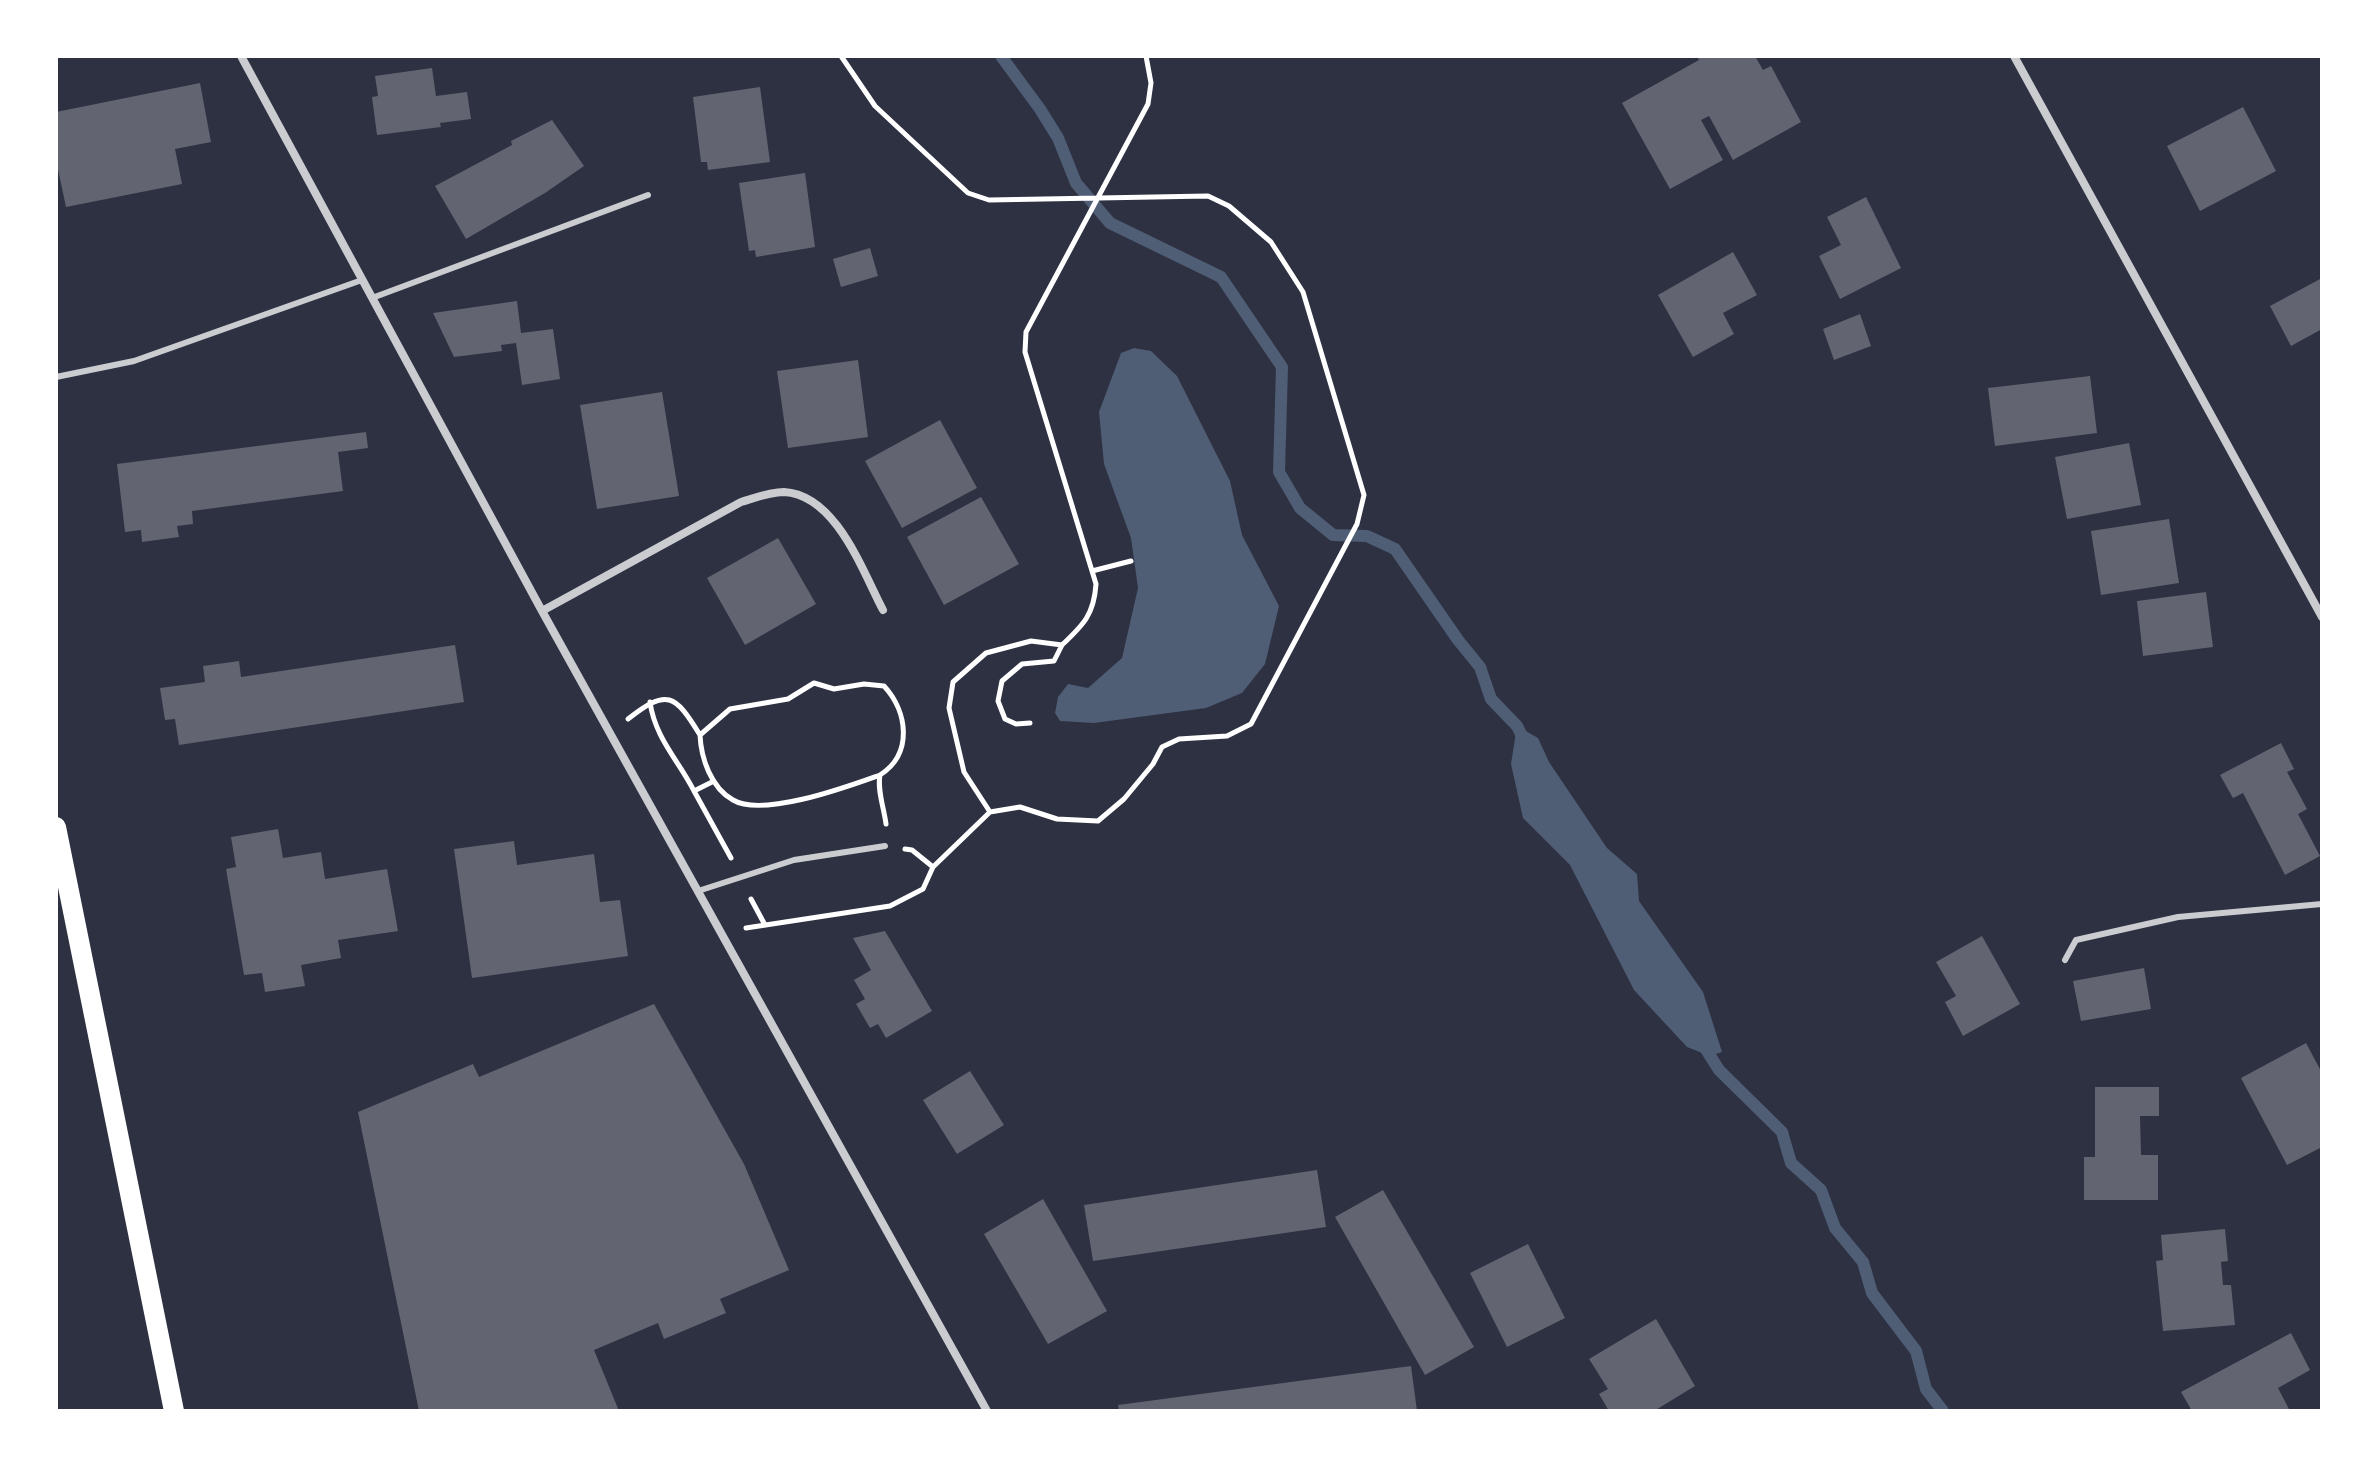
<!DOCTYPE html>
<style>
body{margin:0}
#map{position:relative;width:2378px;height:1467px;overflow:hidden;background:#2d3142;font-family:Lora,serif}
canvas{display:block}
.frame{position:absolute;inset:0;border:58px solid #fff;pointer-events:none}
</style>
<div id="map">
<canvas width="2378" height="1467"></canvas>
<div class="frame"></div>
</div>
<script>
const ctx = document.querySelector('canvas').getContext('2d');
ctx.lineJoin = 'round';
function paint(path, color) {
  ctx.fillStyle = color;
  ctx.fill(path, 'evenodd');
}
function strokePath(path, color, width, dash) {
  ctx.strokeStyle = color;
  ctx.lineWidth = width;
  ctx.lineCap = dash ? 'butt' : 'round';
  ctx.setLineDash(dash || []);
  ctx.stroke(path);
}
const water = new Path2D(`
 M1134,348l17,3 26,25 53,105 12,54 37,71 -14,58 -23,29 -36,15 -112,15 -34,-2 -5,-8 3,-16 10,-13 20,4 34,-30 16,-70 -7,-50 -27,-74 -5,-52 22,-59z
 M1517,726l21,12 11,24 58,86 30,26 2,27 64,91 19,60 -12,4 -23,-9 -53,-57 -64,-125 -47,-47 -12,-54z`);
const stream = new Path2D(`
 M1001,56l39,53 18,29 18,45 34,40 111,54 61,90 -3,105 21,36 33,27 34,1 28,13 63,91 22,27 11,32 26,27 7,14
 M1702,1043l17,27 63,62 9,31 30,27 14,38 28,34 9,31 44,58 10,38 17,22`);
const building = new Path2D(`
 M1697,56h58l8,14 8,-4 30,56 -68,38 -24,-44 -8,4 22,40 -53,29 -48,-86 77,-43z
 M432,68l4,28 31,-4 4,27 -31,4 1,4 -64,8 -5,-38 6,-1 -3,-20z
 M200,83l11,59 -36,7 7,35 -116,23 -10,-47v-48z
 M760,87l10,75 -62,8 -1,-8h-6l-8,-65z
 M2243,107l33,64 -76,40 -33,-65z
 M552,120l32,46 -39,27 -79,46 -31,-53 77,-41 -1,-4z
 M805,173l10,74 -59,10 -1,-7 -6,1 -10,-68z
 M1866,197l35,71 -61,31 -21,-43 22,-11 -14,-28z
 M870,248l8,28 -37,11 -8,-28z
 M1733,252l24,43 -34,18 11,21 -41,23 -35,-62z
 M2322,278v51l-31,17 -21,-40z
 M517,301l4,32 32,-4 7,50 -38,6 -6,-42 -15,2 1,6 -48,6 -21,-44z
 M1860,314l11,32 -37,14 -11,-31z
 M858,360l10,77 -80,11 -11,-77z
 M2090,376l7,57 -102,13 -7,-58z
 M662,392l17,104 -82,13 -17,-104z
 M940,420l37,68 -75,40 -37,-67z
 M366,432l2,16 -30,4 5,39 -151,20 1,13 -16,2 2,11 -37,5 -1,-12 -16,2 -8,-68z
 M2129,443l12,62 -74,14 -12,-62z
 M981,497l38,67 -75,41 -37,-68z
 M2169,519l10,64 -78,12 -10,-64z
 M778,538l38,66 -71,41 -38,-67z
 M2206,592l7,55 -70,9 -6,-55z
 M455,645l9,57 -285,43 -4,-26 -10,1 -5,-32 45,-6 -2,-16 36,-5 2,16z
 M2281,743l13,26 -7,3 20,37 -9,5 22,42 -35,19 -42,-82 -10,5 -13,-23z
 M278,829l5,29 38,-6 4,27 62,-10 11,62 -60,9 3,18 -40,7 4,21 -40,6 -3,-19 -18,2 -18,-106 10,-2 -5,-30z
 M514,841l3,24 77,-11 6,48 20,-2 8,56 -156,22 -18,-129z
 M885,931l47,80 -46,27 -8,-14 -8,4 -14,-24 9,-5 -11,-19 17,-10 -18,-32z
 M1982,936l38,68 -57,32 -18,-34 11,-6 -20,-34z
 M2144,968l7,41 -70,12 -8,-40z
 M654,1004l90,160 45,106 -69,29 6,14 -62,26 -6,-16 -64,27 25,61h-200l-61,-299 115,-48 6,13z
 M2306,1043l16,30v74l-35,18 -46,-87z
 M970,1071l34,54 -47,29 -34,-54z
 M2095,1087h64v29h-19l1,39h17v45h-74v-43h11z
 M1317,1170l9,57 -233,34 -9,-56z
 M1383,1190l91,157 -49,28 -90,-158z
 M1043,1199l64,112 -59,33 -64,-110z
 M2225,1229l3,32 -7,1 2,23h8l4,40 -72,6 -7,-70 7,-1 -2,-25z
 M1528,1244l37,74 -58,29 -37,-74z
 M1656,1319l39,67 -41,25h-45l-10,-17 9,-5 -19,-30z
 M2291,1333l19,37 -32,18 12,23h-98l-11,-19z
 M1411,1366l6,45h-298l-1,-6z`);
const path = new Path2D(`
 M841,56l34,50 93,87 21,7 219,-4 21,10 42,36 32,50 61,203 -7,29 -106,200 -24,12 -48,3 -17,8 -9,17 -29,35 -26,22 -41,-2 -37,-12 -30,5 -57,55 -21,-17 -7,-1
 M1092,571l39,-10
 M1062,645c21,-20 32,-30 34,-61l-71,-232 1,-20 122,-228 3,-21 -5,-27
 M650,702c5,36 29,59 44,89
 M628,719c39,-31 47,-25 72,16
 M880,775c-31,11 -117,43 -147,25 -22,-12 -32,-42 -33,-65l30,-26 58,-10 26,-16 20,6 30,-5 20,2c24,26 29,68 -4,89 -3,15 4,33 6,49
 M714,781l-20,10 37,67
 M990,812l-26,-40 -15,-64 4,-26 33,-29 45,-12 31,4 -8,16 -32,3 -20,17 -4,20 7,18 11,5 14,-1
 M751,899l14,26
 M746,928l144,-22 33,-17 10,-22`);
const service = new Path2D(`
 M372,298l276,-103
 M56,377l78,-16 228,-81
 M698,891l96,-31 91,-14
 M2065,960l11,-20 102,-23 144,-13`);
const minor = new Path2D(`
 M241,56l301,555 445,800
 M2014,56l308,561
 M542,611l199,-109c14,-4 28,-10 43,-10 52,3 78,78 99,118`);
const primary = new Path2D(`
 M56,827l118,584`);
paint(water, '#4f5d75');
strokePath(stream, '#4f5d75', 12);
paint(building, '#626471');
strokePath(path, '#fff', 5);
strokePath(service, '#caccd0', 6);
strokePath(minor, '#caccd0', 8);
strokePath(primary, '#fff', 20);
</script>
